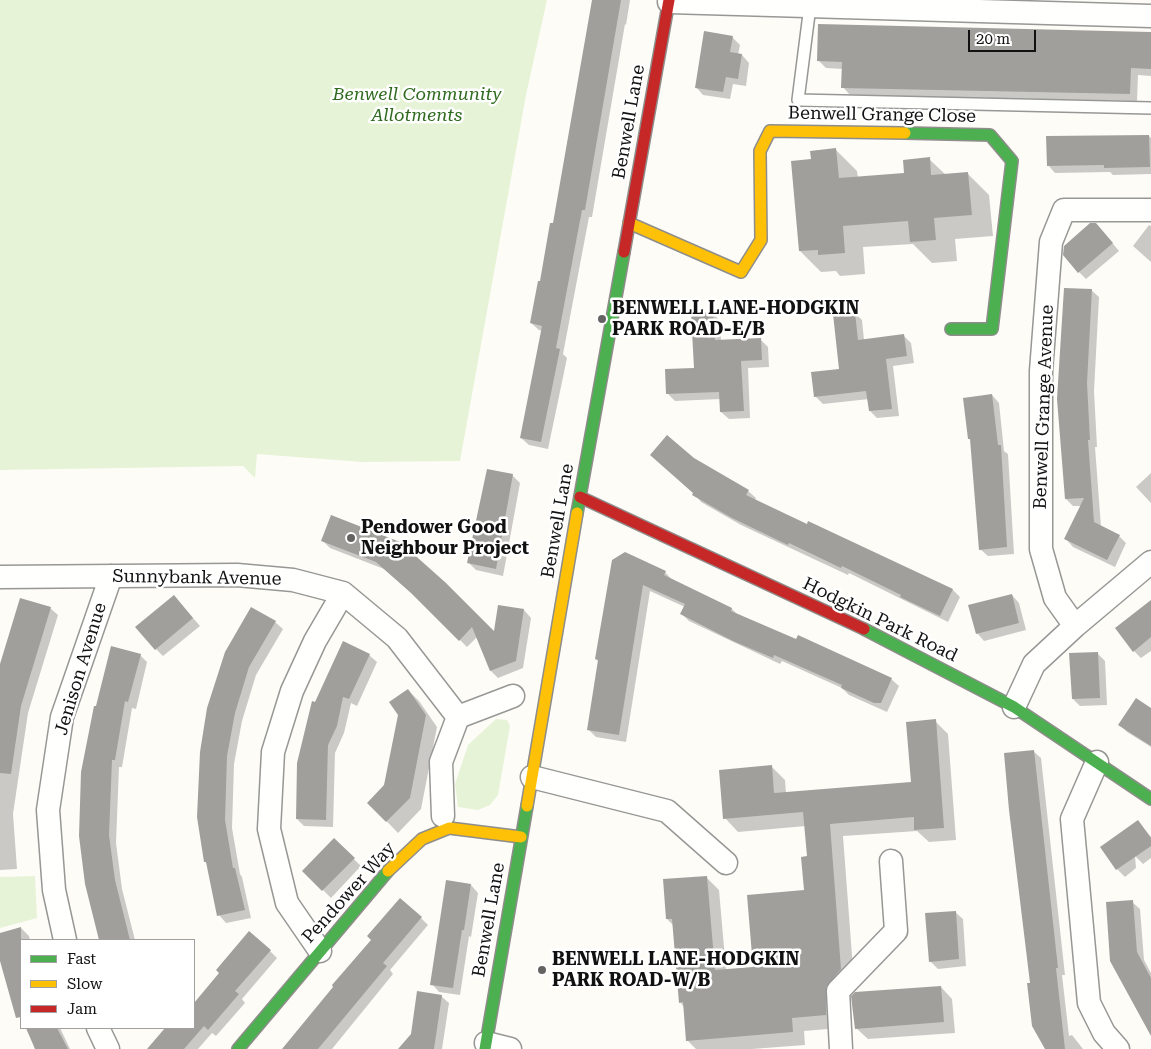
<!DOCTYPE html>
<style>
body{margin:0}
#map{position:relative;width:1151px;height:1049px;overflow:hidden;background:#fdfcf7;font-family:"Roboto Serif",serif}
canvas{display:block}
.legend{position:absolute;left:20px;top:939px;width:175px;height:90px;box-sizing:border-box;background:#fff;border:1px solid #a0a0a0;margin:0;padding:6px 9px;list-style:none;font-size:15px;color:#111}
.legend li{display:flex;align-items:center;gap:10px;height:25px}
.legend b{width:25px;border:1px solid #a0a0a0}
.scale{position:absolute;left:968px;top:30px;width:68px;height:22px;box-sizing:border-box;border:2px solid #111;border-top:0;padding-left:6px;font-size:15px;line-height:18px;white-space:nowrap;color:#111;-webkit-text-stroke:4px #fff;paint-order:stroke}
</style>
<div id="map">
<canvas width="1151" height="1049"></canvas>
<ul class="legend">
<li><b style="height:6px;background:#4caf50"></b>Fast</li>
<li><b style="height:6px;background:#ffc107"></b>Slow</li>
<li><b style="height:6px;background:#c62828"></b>Jam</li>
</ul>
<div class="scale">20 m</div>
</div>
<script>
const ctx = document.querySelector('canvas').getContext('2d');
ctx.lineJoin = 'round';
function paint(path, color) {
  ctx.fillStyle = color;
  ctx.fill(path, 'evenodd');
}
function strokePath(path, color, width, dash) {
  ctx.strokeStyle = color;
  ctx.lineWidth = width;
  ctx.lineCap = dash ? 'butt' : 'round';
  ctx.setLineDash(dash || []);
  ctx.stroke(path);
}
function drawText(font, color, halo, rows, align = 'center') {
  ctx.font = font + ' "Roboto Serif",serif';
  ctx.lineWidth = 5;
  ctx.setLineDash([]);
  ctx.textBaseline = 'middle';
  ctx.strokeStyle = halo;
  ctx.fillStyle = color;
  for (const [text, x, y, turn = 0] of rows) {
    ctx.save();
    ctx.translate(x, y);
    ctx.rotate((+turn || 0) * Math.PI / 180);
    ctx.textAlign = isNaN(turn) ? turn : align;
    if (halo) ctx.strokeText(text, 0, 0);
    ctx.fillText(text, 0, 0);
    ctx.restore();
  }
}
const green = new Path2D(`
 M0,0h547l-21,95 -66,366 -97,1 -106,-8 -2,24 -12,-12 -243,4z
 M496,719l11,1 3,6 -12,69 -8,10 -12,5 -20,-3 -3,-23 13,-39z
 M35,876l2,42 -37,10v-51z`);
const shadow = new Path2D(`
 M593,0h37l-4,25 -1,-1 -33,193h-3l-26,137 4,4 -19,91 -19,-4 -8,-7 21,-107 -3,-1 -8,-7 23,-98z
 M1151,33v43l-13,-1 -1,26 -287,-6 -7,-8v-18l-17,-1 -7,-7z
 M732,37l8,8 -2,10h4l7,8 -3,23 -13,-2 -3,15 -27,-4 -7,-8z
 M1149,136l2,2v36l-38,1 -3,-3 -55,1 -7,-8z
 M836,150l21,21 1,7 48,-4 23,-15 17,16 22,-1 21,21 4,41 -38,3 2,22 -25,2 -19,-19 -50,3 2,27 -25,2 -4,-5 -15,1 -21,-21 12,-91z
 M1149,225l2,1v36l-18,-16z
 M1103,232l16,19 -33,28 -7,-7z
 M1091,290l8,7 -5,94 3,56h-2l6,80 18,9 7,7 -11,24 -42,-20 -7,-8 15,-33h-8l-7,-7z
 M713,313l7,8 1,20 39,-2 8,8 1,20 -21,1 2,50 -21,1 -8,-7v-13l-46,2 -7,-7 27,-25z
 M855,313l7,7 2,20 40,-4 7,7 3,20 -21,3 6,50 -22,2 -7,-7 -1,-12 -46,5 -8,-8 25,-26z
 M992,395l7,8 5,48 4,3 6,100 -26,2 -8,-7z
 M651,455l42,4 55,32 8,7 -1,2 52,25 2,-3 144,68 7,7 -12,25 -99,-49 -1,2 -107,-50 -40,-23 -6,-8z
 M1151,473v30l-15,-16z
 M512,475l8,8 -17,93 -27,-6 -7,-7z
 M332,516l163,118 29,-24 7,8 -8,50 -25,10 -7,-7 -14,-34 -10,10 -47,-47 -36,-31 -54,-21 -8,-8z
 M614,560l51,12 7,8 60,29 6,6 153,64 8,7 -12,26 -38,-17 -7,-7 -60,-27 -2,3 -91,-43 -7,-7 3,-7 -35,-16 -24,151 -30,-5 -7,-7 10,-68 -3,-3z
 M1012,595l7,8 7,27 -42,11 -7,-8z
 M1151,602v49l-10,7 -7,-7z
 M181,604l19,22 -37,30 -7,-7z
 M50,608l8,7 -30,98 -15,101 4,55 -17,1v-202z
 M275,622l8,7 -27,46 -14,46 -8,43 -2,64 8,46 2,3 9,41 -25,5 -7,-8 -11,-51 -3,-2 22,-211z
 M1097,653l8,8 2,44 -27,1 -7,-7z
 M140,655l7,7 -11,47 -4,-1 -10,59h-3l-3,76 6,46 13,51h-35l-13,-56 10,-176z
 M369,655l8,7 -20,44 -6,-3 -7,30 -9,20 -2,74 -29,-1 -7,-7 18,-116z
 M408,690l11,11 18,26 -16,82 -23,24 -29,-30 17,-17z
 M1151,709v38l-24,-15 -7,-7z
 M935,721l13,13 8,106 -27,2 -12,-11 -74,5 11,146 -15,46 -35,3 1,14 -53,4h-56l-9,-9 -3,-33 -4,-5 -7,-77 -6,-6 39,-42 13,13 7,80 28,-2 51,-76 3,-35 -2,-31 -68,6 -13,-14 47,-51 13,13 1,13 126,-9z
 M1033,751l8,7 24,217h-3l7,61 3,-1 11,14h-37l-15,-65z
 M1138,821l13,16v21l-8,6 -8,-8 1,12 -11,9 -8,-8 -15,-22z
 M334,840l27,26 -30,32 -27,-27z
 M471,885l7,8 -7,44 -2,-1 -9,59 -21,-3 -7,-8z
 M1132,902l8,7 4,51 7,13v60l-39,-72z
 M955,912l8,7 3,47 -28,3 -8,-8z
 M421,918l7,7 -38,45 3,4 -61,75h-49l52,-62z
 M21,928l8,8 1,4h-9v76l-13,-31 -8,-28v-23z
 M270,951l7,7 -35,41 3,4 -29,33 -4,-3 -14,16h-50l19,-21h27v-23l27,-31z
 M941,987l11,12 3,34 -87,6 -12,-11z
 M441,996l8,7 -7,46h-42z
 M26,1028h34l10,21h-34z`);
const building = new Path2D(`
 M592,0h29l-36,210h-3l-26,138 4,1 -19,93 -21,-4 22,-112 -12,-3 8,-42h2l10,-58h3z
 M818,24l333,8v37l-20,-1 -1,26 -289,-6 1,-26 -25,-1z
 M704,31l29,5 -3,16 12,2 -4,25 -12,-2 -3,15 -28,-4z
 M1149,135l1,32 -46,1v-3l-57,1 -1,-30z
 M836,148l3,30 65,-5 -1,-13 27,-3 1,18 37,-3 4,43 -38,3 2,22 -26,2 -2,-21 -65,5 2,27 -27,2v-5l-19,1 -8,-90 20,-2 -1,-8z
 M1090,223h6l17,20 -35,30 -15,-18 1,-9z
 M1064,288l28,1 -5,94 3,57h-2l6,82 26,13 -13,25 -43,-21 20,-41 -19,1 -8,-100z
 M713,312l2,28 46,-2 1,22 -21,1 3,50 -24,1 -1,-20 -53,2 -1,-25 29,-1 -3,-55z
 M855,312l3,28 46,-6 3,22 -21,3 6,50 -23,2 -3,-20 -52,6 -3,-25 28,-3 -6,-55z
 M992,394l6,51h3l6,102 -28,3 -9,-111h-2l-5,-41z
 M667,435l27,23 55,32 -3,5 61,29 1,-3 145,68 -13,27 -40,-19 1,-2 -59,-29 -1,2 -52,-25 -1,2 -56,-27 -40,-23 1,-2 -43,-38z
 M487,469l26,5 -17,95 -29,-6z
 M331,515l69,27 46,41 48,48 4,-26 26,4 -8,52 -26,10 -18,-44 -13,14 -48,-48 -35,-31 -55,-21z
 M625,552l41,19 -2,4 68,33 -1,3 65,28 2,-4 94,43 -11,25h-7l-33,-15 1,-3 -68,-30 -1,3 -40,-17 -53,-27 5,-10 -42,-19 -24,150 -32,-5 11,-70 -3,-1 17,-99z
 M1012,594l7,29 -43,11 -8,-29z
 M174,595l19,23 -38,32 -20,-23z
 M20,598l31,9 -30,99 -10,68 -11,-1v-109z
 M1151,600v37l-18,15 -18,-24z
 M251,607l25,14 -27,46 -14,46 -8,43 -2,64 8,48h2l10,42 -28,6 -11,-54h-2l-7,-45 3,-65 7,-44 18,-56z
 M343,641l27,13 -21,45 -6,-2 -6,29 -9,19 -2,75 -30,-1 1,-56 15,-62 3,1z
 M111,646l30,8 -13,48 -3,-1 -10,59h-3l-3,75 6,45 15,60h-31l-14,-56 -6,-48 2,-64 13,-66h2z
 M1098,652l2,46 -28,1 -3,-46z
 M408,689l18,26 -16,83 -24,24 -19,-19 17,-18 14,-70 -9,-13z
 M1136,698l15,10v38l-33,-21z
 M936,719l8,109 -30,2v-13l-84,7 11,145 -15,18v28l-34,3 1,14 -107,9 -3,-39 -4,1 -7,-84h-6l-3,-40 44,-3 8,94 38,-3 -6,-72 57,-5 -3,-33 6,-1 -4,-44 -80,7 -4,-49 53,-5 2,28 137,-11 -5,-60z
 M1034,750l24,218h-2l9,81h-20l-13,-23 -5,-43h3l-21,-173 -5,-57z
 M1138,820l13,18v8l-35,24 -16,-23z
 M334,838l21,20 -33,33 -20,-20z
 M446,880l25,4 -7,46h-2l-9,58 -23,-3z
 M400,898l22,19 -39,46 4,3 -69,83h-36l51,-62 -1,-2 39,-45 -4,-4z
 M1133,900l4,52 14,26v58l-41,-75 -4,-59z
 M956,911l3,48 -30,3 -4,-49z
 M21,927v90l-5,1 -16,-57v-28z
 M249,931l22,19 -36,41 4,3 -31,36 -4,-4 -20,23h-37l18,-21h29v-25l25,-30 -3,-3z
 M941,986l3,36 -89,7 -4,-33 4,-4z
 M417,991l25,4 -8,54h-36l13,-15z
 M26,1028h31l11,21h-33z`);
const lane = new Path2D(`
 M810,6l-12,94 353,8`);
const street = new Path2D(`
 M669,2l482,14
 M0,577l237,-2 56,5 50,13 54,45 61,79
 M1075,626l-20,-28 -14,-49v-178l10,-129 13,-32h87
 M1014,707l20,-43 41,-38 76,-64
 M1097,762l-25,57 17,184 15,30 14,16
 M532,777l135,34 59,52
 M443,816l-2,-54 17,-45 55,-21
 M65,940l-11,-50 -6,-80 14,-93 49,-141
 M320,951l-33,-48 -18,-74 4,-77 19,-61 23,-50 28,-48
 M98,1028l10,21
 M486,1043l24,6
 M841,1049l-3,-58 58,-60 -5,-70`);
const fast = new Path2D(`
 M905,133l85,2 22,26 -20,168h-41
 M577,513l47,-261
 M864,629l150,78 137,92
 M238,1049l150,-178
 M485,1049l42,-243`);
const slow = new Path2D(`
 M629,223l112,49 20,-32 -1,-89 10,-20 135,2
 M527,806l50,-293
 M388,871l34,-32 27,-11 72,9`);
const jam = new Path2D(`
 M624,252l45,-252
 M580,497l284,132`);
const markers = [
 [602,319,5,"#646362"],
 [351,538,5,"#646362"],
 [542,970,5,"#646362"]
];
const parkNames = [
 ["Benwell Community",417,95],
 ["Allotments",417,116]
];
const streetNames = [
 ["Benwell Grange Close",882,115,1],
 ["Benwell Lane",629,122,-80],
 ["Benwell Grange Avenue",1044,407,-88],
 ["Benwell Lane",558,521,-80],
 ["Sunnybank Avenue",197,578,1],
 ["Hodgkin Park Road",880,620,26],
 ["Jenison Avenue",81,669,-73],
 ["Pendower Way",349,893,-48],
 ["Benwell Lane",489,920,-80]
];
const poiNames = [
 ["BENWELL LANE-HODGKIN",612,309],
 ["PARK ROAD-E/B",612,330],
 ["Pendower Good",361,528],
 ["Neighbour Project",361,549],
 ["BENWELL LANE-HODGKIN",552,960],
 ["PARK ROAD-W/B",552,981]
];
paint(green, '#e7f3d7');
paint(shadow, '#0003');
paint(building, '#a19f9c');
strokePath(lane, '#979795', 14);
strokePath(street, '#979795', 25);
strokePath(fast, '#8e8d8b', 14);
strokePath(slow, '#8e8d8b', 14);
strokePath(jam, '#8e8d8b', 14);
strokePath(lane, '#fffffe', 11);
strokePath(street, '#fffffe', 22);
strokePath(fast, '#4caf50', 11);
strokePath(slow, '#ffc107', 11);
strokePath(jam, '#c62828', 11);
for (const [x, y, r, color] of markers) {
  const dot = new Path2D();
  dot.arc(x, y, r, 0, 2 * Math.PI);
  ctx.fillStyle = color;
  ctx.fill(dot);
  strokePath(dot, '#fff', 2);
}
drawText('italic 18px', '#2f6b1f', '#fff', parkNames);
drawText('18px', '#111', '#fff', streetNames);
drawText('bold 18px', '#111', '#fff', poiNames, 'left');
</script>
